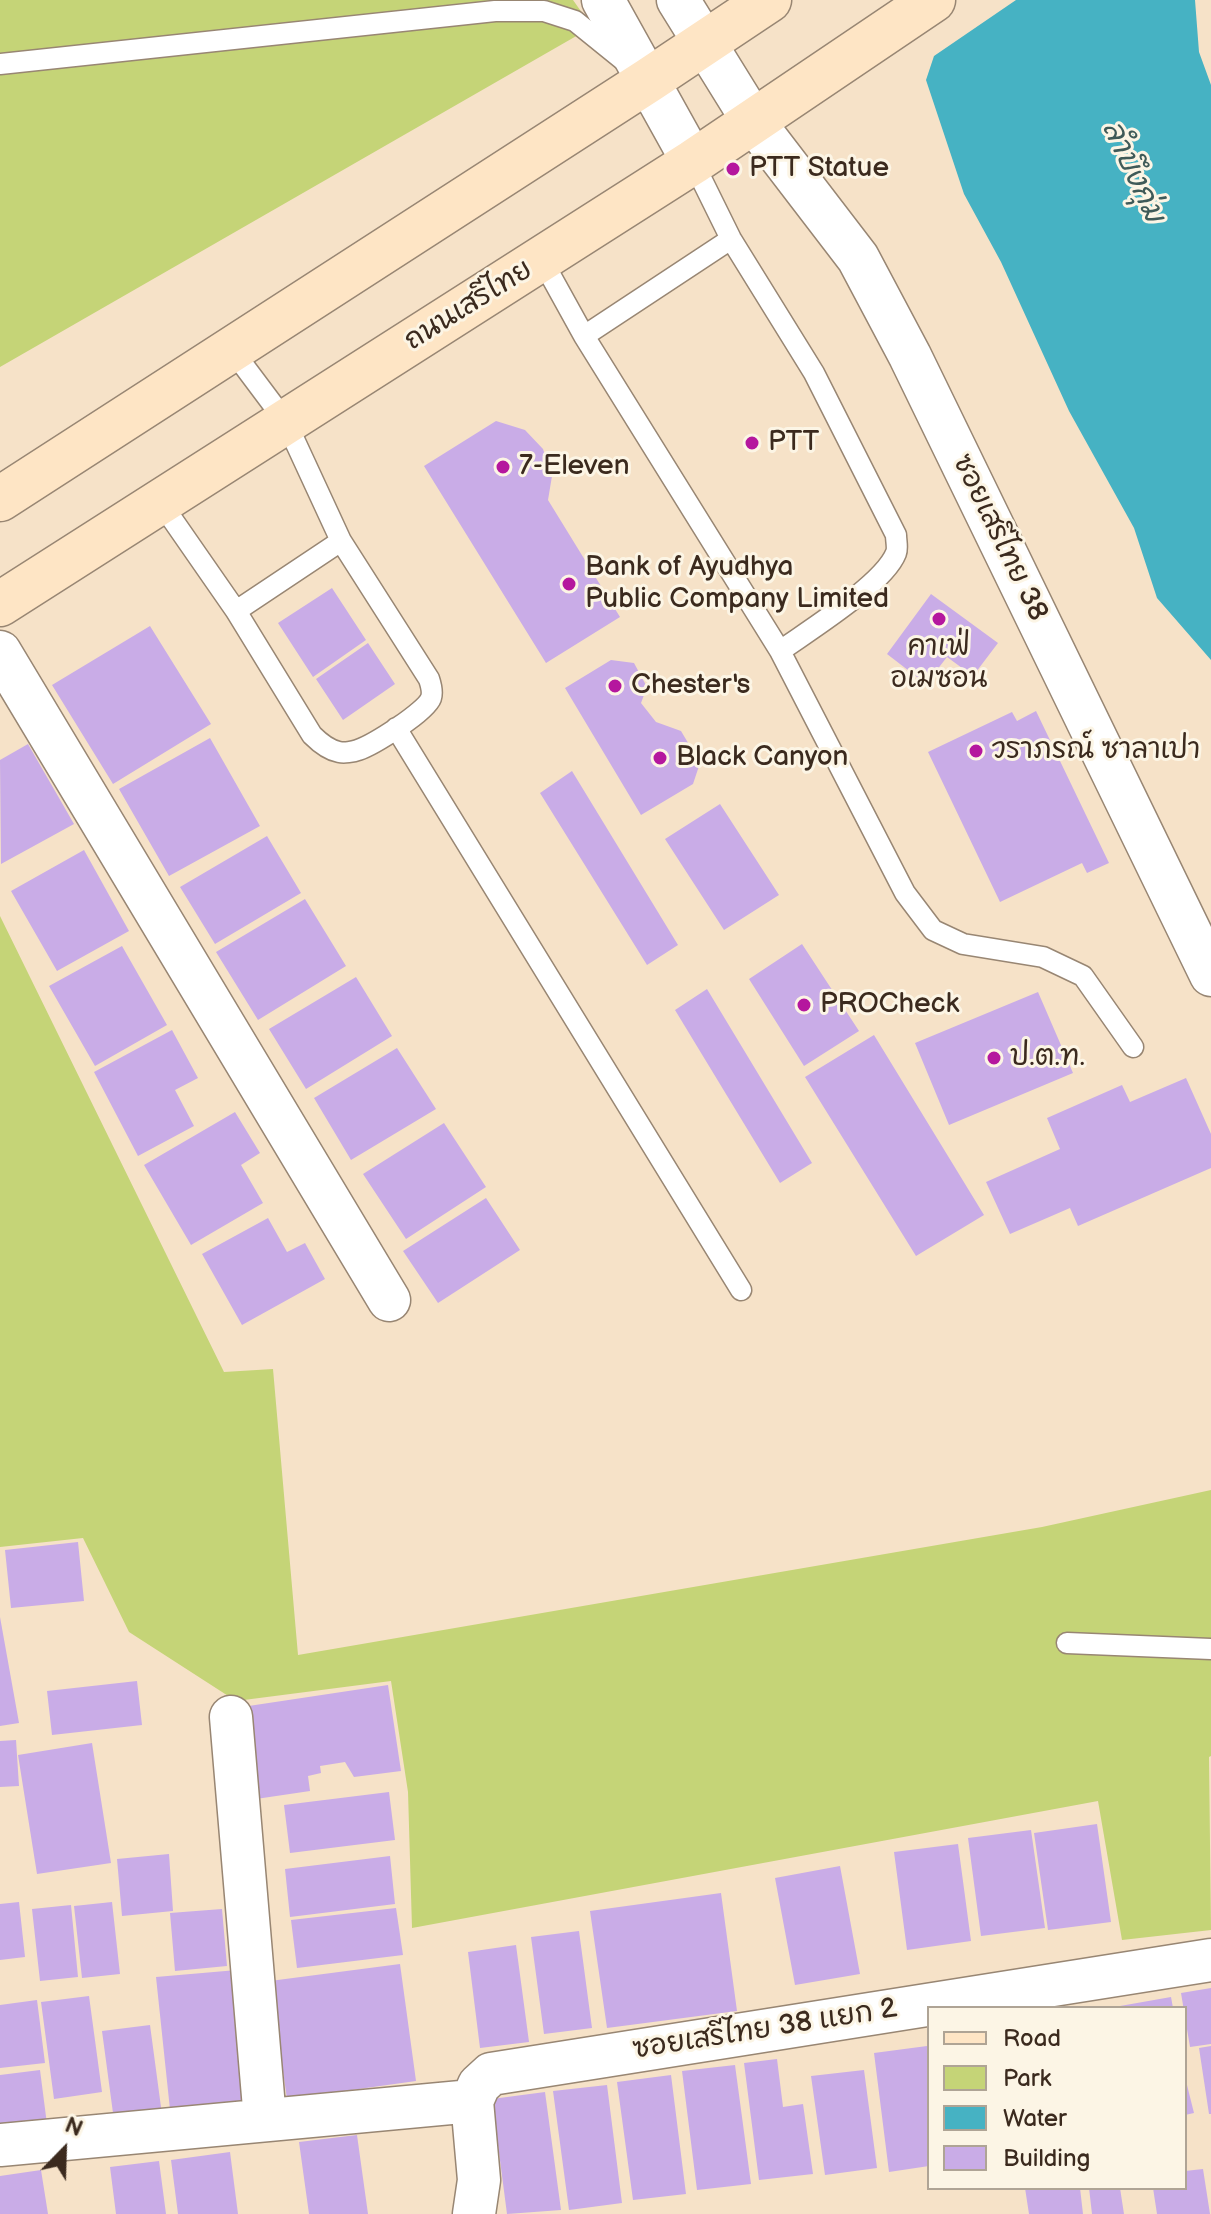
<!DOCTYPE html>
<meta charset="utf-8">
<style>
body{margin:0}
#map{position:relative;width:1211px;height:2214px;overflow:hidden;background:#f6e2c8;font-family:"Balsamiq Sans",sans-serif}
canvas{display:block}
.legend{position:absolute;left:927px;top:2006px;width:260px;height:184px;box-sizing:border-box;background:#fcf5e5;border:2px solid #afa495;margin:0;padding:10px 14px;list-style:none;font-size:24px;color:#3b2a1e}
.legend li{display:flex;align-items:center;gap:16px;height:40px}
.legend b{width:40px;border:2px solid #afa495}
.north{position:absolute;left:24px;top:2110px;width:80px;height:80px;-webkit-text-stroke:6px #fcf5e5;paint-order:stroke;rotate:23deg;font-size:22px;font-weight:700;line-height:32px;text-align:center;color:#3b2a1e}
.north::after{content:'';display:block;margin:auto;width:28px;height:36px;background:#3b2a1e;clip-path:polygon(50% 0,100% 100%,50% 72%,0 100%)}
</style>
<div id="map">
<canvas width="1211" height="2214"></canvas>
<ul class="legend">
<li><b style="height:10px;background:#fee5c5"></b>Road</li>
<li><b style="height:22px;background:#c5d477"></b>Park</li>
<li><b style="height:22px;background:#46b2c3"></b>Water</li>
<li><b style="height:22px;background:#c9ace7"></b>Building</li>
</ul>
<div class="north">N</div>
</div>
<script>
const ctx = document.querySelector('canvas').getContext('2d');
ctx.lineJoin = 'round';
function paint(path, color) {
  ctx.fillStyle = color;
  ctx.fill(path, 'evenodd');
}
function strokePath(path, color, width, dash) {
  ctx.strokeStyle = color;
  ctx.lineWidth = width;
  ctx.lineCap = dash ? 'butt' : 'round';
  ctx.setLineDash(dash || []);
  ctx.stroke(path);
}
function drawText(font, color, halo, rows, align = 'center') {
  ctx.font = font + ' "Balsamiq Sans","Playpen Sans Thai",sans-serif';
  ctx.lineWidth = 6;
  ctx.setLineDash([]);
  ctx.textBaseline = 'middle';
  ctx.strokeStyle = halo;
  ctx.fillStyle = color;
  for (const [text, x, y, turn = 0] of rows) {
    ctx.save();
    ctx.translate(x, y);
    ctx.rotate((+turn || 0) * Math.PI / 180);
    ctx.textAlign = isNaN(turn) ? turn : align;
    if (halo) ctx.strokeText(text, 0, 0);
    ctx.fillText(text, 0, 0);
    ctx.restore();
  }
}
const green = new Path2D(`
 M0,0h573l19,27 -592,340z
 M0,916l224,456 49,-3 25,286 744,-128 169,-37v266l-2,1 2,173 -89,10 -24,-139 -686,127 -4,-136 -17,-111 -155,20 -107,-69 -46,-94 -83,9z`);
const water = new Path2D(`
 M1016,0h179l4,52 12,33v575l-54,-62 -23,-70 -65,-117 -68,-149 -37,-68 -38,-114 8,-24z`);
const building = new Path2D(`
 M496,421l29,9 18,19 9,27 -4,24 72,117 -74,46 -122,-197z
 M332,588l34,52 -53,37 -35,-54z
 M931,594l67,49 -25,33 -26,-19 -21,27 -39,-30z
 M150,626l61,98 -98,60 -61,-99z
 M368,643l27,41 -52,36 -27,-41z
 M611,660l23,3 13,24 -6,16 15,19 25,9 19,32 -7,21 -52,31 -76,-127z
 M1036,711l73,152 -22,10 -5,-10 -82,39 -72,-150 84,-40 5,9z
 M210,738l50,88 -91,50 -50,-87z
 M28,744l46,80 -73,40 -1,-104z
 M572,771l106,174 -31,20 -107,-172z
 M720,804l59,91 -55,35 -59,-91z
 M267,836l34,57 -86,51 -35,-57z
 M84,850l45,81 -72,40 -46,-80z
 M305,899l41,67 -88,54 -42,-68z
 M802,944l57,87 -55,35 -55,-87z
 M122,946l45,79 -72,41 -46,-80z
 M356,977l36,59 -86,53 -37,-60z
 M707,989l105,174 -32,20 -105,-173z
 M1038,992l35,81 -124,52 -34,-82z
 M172,1030l26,48 -23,12 19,36 -56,30 -44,-84z
 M874,1035l110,180 -68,41 -111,-179z
 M397,1048l39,61 -85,51 -37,-62z
 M1186,1078l25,56v34l-133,58 -8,-18 -60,26 -24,-52 74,-33 -13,-31 75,-33 8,17z
 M235,1112l25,41 -19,12 22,38 -72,42 -47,-80z
 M444,1123l42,64 -80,52 -43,-65z
 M486,1198l34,52 -82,53 -35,-52z
 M268,1218l19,34 18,-9 20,36 -83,46 -40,-71z
 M78,1542l6,59 -73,7 -6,-58z
 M0,1617l19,106 -19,3z
 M137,1681l5,44 -90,10 -5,-44z
 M388,1685l13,86 -47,6 -9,-15 -25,4 1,7 -13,3 2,15 -54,8 -14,-92z
 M16,1740l3,46 -19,1v-46z
 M92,1743l19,120 -74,11 -19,-119z
 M389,1792l6,48 -105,13 -6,-48z
 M1097,1824l14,98 -63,8 -14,-97z
 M1031,1830l14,98 -64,8 -13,-98z
 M958,1844l13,97 -64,9 -13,-98z
 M169,1854l4,57 -51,5 -5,-57z
 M390,1856l5,48 -105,13 -5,-48z
 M840,1866l20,108 -65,11 -20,-107z
 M721,1893l16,118 -130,17 -17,-117z
 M19,1902l6,55 -25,3v-56z
 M112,1902l8,72 -38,4 -8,-72z
 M71,1905l7,72 -38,4 -8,-72z
 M396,1908l7,47 -106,13 -6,-48z
 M222,1909l5,57 -52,5 -5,-58z
 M579,1931l13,97 -48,6 -13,-97z
 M516,1945l13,97 -49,6 -12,-96z
 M400,1964l16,117 -129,18 -17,-118z
 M237,1970l15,141 -81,8 -15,-142z
 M1211,1988v56l-21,3 -9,-54z
 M89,1996l13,96 -48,7 -13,-97z
 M1171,1997l2,11h-53v-2z
 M37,2000l8,63 -45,5v-63z
 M150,2025l13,97 -48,6 -13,-97z
 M927,2046l2,120 -40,6 -15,-119z
 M1211,2046v68h-2l-10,-66z
 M777,2059l6,48 20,-3 10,70 -54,6 -15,-117z
 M735,2065l16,119 -54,6 -15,-119z
 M40,2070l8,62 -48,6v-63z
 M864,2070l13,98 -52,7 -14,-99z
 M671,2075l15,119 -53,6 -16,-118z
 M1185,2077l9,36 -9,2z
 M607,2085l15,118 -53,7 -16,-119z
 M545,2092l16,118 -54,4 -15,-115z
 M357,2135l11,79h-59l-10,-72z
 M230,2152l8,62h-60l-7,-54z
 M159,2161l7,53h-50l-6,-47z
 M1203,2169l7,45h-53l-4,-26h32v-17z
 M41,2170l7,44h-48v-38z
 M1025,2188h55l3,26h-54z
 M1089,2188h31l4,26h-32z`);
const lane = new Path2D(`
 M0,64l495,-53h49l31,10 47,38
 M693,162l38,77 83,134 82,162c0,6 2,13 0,18 -12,31 -88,78 -116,98
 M542,260l42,76 196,315 125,242 28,37 30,14 80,13 40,19 50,71
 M584,336l147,-97
 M161,503l75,108 76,124c7,7 16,15 27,17 5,1 14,0 19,-2 15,-5 68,-38 73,-52 2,-6 0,-13 -2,-19l-88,-138 -55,-119 -54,-72
 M236,611l105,-70
 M396,728l345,562
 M1067,1643l144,6`);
const street = new Path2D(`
 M603,0l90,162
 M678,0l75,121 105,137 52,98 301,619
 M0,652l389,648
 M231,1717l34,403
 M0,2145l472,-44
 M474,2214l5,-34 -7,-79 7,-16 12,-11 720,-114`);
const secondary = new Path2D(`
 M0,499l649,-419 120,-80
 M0,604l693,-442 240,-162`);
const markers = [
 [733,169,8,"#b5179e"],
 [752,443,8,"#b5179e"],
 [503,467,8,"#b5179e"],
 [569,584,8,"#b5179e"],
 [939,619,8,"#b5179e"],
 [615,686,8,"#b5179e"],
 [976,751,8,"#b5179e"],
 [660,758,8,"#b5179e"],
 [804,1005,8,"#b5179e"],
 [994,1058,8,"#b5179e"]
];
const poiNames = [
 ["PTT Statue",749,169],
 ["PTT",768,443],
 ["7-Eleven",519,467],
 ["Bank of Ayudhya",585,568],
 ["Public Company Limited",585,600],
 ["คาเฟ่",939,648,"center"],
 ["อเมซอน",939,680,"center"],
 ["Chester's",631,686],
 ["วราภรณ์ ซาลาเปา",992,751],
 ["Black Canyon",676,758],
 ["PROCheck",820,1005],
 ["ป.ต.ท.",1010,1058]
];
const streetNames = [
 ["ถนนเสรีไทย",469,306,-32],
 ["ซอยเสรีไทย 38",999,538,64],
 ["ซอยเสรีไทย 38 แยก 2",765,2030,-9]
];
const waterNames = [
 ["ลำบึงกุ่ม",1132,172,65]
];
paint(green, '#c5d477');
paint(water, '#46b2c3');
paint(building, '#c9ace7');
strokePath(lane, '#988673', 23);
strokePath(street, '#988673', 45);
strokePath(secondary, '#988673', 47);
strokePath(lane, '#fff', 20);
strokePath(street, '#fff', 42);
strokePath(secondary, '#fee5c5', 44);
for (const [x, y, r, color] of markers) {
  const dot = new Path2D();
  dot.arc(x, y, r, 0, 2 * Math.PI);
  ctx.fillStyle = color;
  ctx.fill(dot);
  strokePath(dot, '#fcf5e5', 3);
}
drawText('28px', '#3b2a1e', '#fcf5e5', poiNames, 'left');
drawText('28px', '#3b2a1e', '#fcf5e5', streetNames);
drawText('italic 30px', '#3f5a58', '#fcf5e5', waterNames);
</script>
